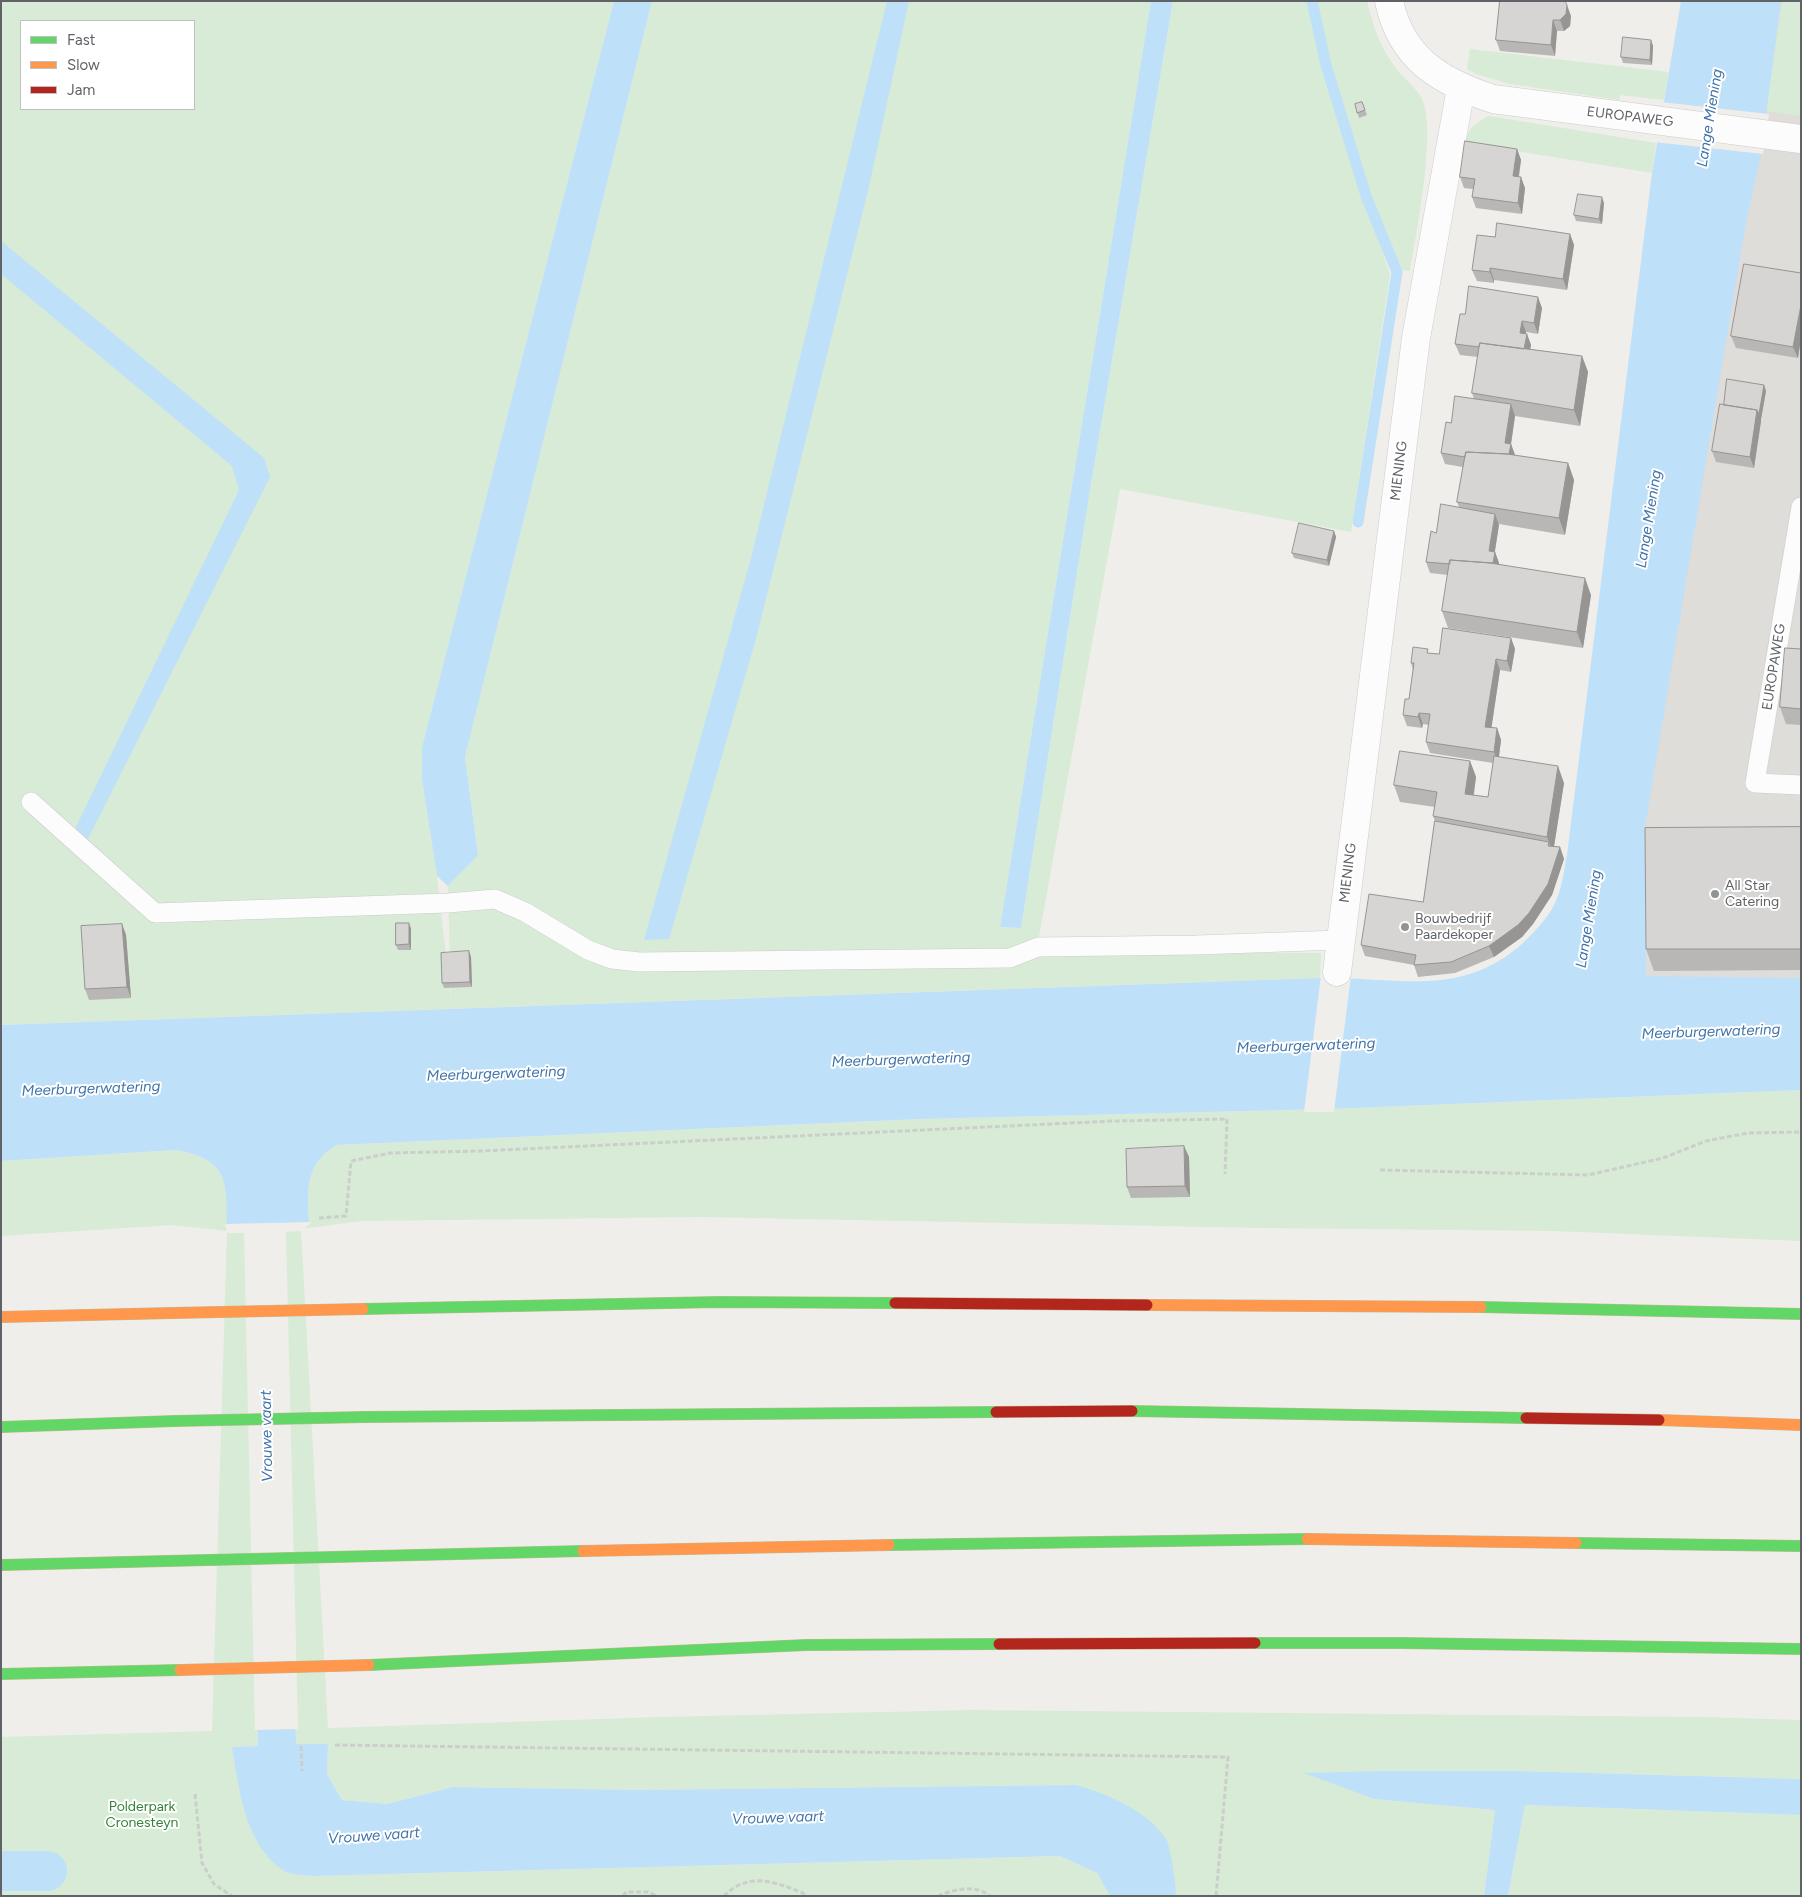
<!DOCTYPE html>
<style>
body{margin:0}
#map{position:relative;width:1802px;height:1897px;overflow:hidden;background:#efeeea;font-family:Figtree,sans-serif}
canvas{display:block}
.frame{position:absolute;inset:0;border:2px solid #5f6368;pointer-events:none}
.legend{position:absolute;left:20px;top:20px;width:175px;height:90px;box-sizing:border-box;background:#fff;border:1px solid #bfc1c3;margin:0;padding:6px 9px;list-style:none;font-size:15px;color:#5f6368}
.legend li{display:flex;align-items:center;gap:10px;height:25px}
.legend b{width:25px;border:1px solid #bfc1c3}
</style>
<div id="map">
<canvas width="1802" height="1897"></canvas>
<div class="frame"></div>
<ul class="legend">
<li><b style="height:6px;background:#63d668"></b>Fast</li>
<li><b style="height:6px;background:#ff974d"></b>Slow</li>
<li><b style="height:6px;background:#b3261e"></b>Jam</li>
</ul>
</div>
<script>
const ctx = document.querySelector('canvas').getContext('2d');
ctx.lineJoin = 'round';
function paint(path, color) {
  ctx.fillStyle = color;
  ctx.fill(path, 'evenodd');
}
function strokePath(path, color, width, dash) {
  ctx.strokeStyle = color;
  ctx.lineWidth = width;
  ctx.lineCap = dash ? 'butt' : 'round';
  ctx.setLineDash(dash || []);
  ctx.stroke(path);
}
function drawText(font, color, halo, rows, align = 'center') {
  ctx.font = font + ' Figtree,sans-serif';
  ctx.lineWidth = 4;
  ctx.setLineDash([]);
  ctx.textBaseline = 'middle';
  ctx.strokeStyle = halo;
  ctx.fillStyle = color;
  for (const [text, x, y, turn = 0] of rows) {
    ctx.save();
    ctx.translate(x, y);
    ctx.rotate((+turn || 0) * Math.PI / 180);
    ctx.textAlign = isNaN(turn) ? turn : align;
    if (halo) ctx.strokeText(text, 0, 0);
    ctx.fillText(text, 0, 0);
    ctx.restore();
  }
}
const industrial = new Path2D(`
 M1761,1h40v993l-204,-4z`);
const green = new Path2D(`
 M1,1h613l-192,746v33l15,96 14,123 -3,-113 30,-32 -13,-97 187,-756h499l-151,926 21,1 70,-444 82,-483h194c7,28 14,49 33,72 7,8 17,16 22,26 15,29 -6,136 -12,172l-8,-1 -35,-69 23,74 -39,257 -231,-43 -82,453 -24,9 307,2 -1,25 -1319,47zM21,21h173v88h-173z
 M1782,1h19v115l-35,-5z
 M1470,49l199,23 -5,28 -44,-5 -1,5 -109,-16 -34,-10 -9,-5z
 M1489,116l167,27 -4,30 -186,-30c2,-16 10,-20 23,-27z
 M1801,1090v151l-247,-10 -292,-3 -561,-11 -340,4 -60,8 27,499 333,-11 311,-7 730,7 99,3v59l-282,-8 -213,2 68,26 121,11 -11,86h-308l-10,-56 -28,-28 -62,-27 -437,5 -186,-3 -66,17 -45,-4 -15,-26 1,-29h-32l-13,-516 26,-8c-2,-34 -3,-56 27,-76l584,-26 409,-10z
 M176,1150c55,10 50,33 52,80h18l12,516 -25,1 49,123 32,6 746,-20 37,17 13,23h-1109v-159l211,-6 15,-500 -55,-6 -171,11v-75z
 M1525,1805l276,10v81h-293z`);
const water = new Path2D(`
 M614,1h38l-187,756 13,98 -30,31 -11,-10 -15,-96v-33z
 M887,1h22l-41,190 -111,444 -88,304 -25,1 107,-382z
 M1151,1h22l-82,483 -70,444 -21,-1z
 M1681,1h100l-21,159 -14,62 -101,605 1,149 155,2v112l-472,19 -409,10 -584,26c-30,20 -29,42 -27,76l-8,8 -18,1 13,514h32l-1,30 15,26 45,4 66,-17 186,3 437,-5c31,9 71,25 90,54 5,9 10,46 10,57h-66l-13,-23 -37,-17 -746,20c-9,-1 -26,-1 -33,-7 -37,-28 -42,-80 -49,-122l26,-1 -12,-516h-19c-1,-47 4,-70 -51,-80l-175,11v-136l1319,-47c76,-2 141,22 204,-36 11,-11 24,-24 31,-39 7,-14 9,-33 12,-48l85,-682z
 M1,241l263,217 6,19 -182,362 -13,-10 164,-339 -7,-24 -231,-192z
 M1380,1771h139l282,8v36l-276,-10 -17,91h-24l11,-86 -121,-11 -70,-26z`);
const pier = new Path2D(`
 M1661,102l108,12 -6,40 -109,-12z
 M1321,975h30l-17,137h-30z
 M312,1222l-11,9 -15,1 12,497 -43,1 -11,-497h-17l-2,-9z`);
const stream = new Path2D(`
 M1312,1l14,64 40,131 31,76 -39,250`);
const canal = new Path2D(`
 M1,1871h46`);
const path = new Path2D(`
 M1380,1170l208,5 75,-17 43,-17 42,-8 53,-1
 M319,1218l27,-2 5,-55 39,-8 91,-2 633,-30 113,-2 -2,55
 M335,1745l893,12 -12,139
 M301,1746l1,25
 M195,1794l7,69 12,21 18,12
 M623,1896l3,-4h22l9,4
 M724,1896c25,-25 51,-14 79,-3l2,3
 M938,1896c16,-7 38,-12 52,0`);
const lane = new Path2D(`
 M1801,507l-46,276 46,2
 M31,802l124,111 293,-10 47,-4 30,13 63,38 24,9 27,3 371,-4 28,-11 159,-2 143,-5`);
const street = new Path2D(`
 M1389,1c12,58 52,81 104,98l308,40
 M1337,972l79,-634 45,-250`);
const fast = new Path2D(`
 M1481,1307l320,7
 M363,1309l356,-7 176,1
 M1132,1411l394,7
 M365,1417l631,-5
 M1,1427l174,-6
 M1576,1543l225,3
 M889,1545l418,-6
 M1,1565l582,-14
 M1255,1643h146l400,6
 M369,1665l437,-20 193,-1
 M1,1674l179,-4`);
const slow = new Path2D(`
 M1147,1305l334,2
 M1,1317l172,-4
 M1659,1420l142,5
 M1307,1539l269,4
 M583,1551l306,-6`);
const jam = new Path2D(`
 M895,1303l252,2
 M996,1412l136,-1
 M1526,1418l133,2
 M999,1644l256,-1`);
const fastBridge = new Path2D(`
 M175,1421l190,-4`);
const slowBridge = new Path2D(`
 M173,1313l190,-4
 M180,1670l189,-5`);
const wall = new Path2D(`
 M1500,1l71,15 -1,10 -6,5h-7l-2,25 -55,-5 -4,-11z
 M1651,40l2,6 -1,19 -29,-2 -2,-6z
 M1362,102l5,13 -8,3 -4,-14z
 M1517,149l4,11 -2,17 6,11 -3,26 -46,-6 -4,-11 1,-8 -9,-1 -4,-11z
 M1604,203l-2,21 -26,-3 -2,-6z
 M1570,234l4,11 -7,45 -73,-10v3l-17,-2 -5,-11 23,-33z
 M1801,273v66l-3,19 -62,-10 -5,-12z
 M1542,308l-4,26 -12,-2v2h1l4,11 -1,4 52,7 6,16 -8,54 -65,-10 -4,28 4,11 53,8 6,17 -9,55 -66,-11 -4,28 4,11v1l92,31 -8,53 -135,-20 -6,-17 6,-36 -18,-2 -4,-11 10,-29 23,-26 -2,-5 6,-35 -18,-3 -4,-11 10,-30 23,-24 -2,-6 6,-36 -18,-2 -5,-11 10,-30z
 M1764,385l2,6 -5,28v2l-7,47 -38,-6 -4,-11 12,-46z
 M1334,531l2,6 -7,29 -35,-8 -2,-5z
 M1511,638l4,11 -4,23 -11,-2 -9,58h6l4,12 -2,17 65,26 -10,63 6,1 4,12 -12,36 -19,29 -11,13 -28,20 -39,16 -37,4 -4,-12 -49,-9 -4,-11 62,-43 12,-81 -2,-5 2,-9 -35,-5 -6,-17 76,-24 6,16 -2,18 14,2 5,-34 -63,-10 -4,-11 3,-17 -6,-1 -1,4 -15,-2 -4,-11 6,-16 4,-29 -2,-7 19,-9h9z
 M1801,649v76l-15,-1 -6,-17z
 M1801,827v143l-147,1 -8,-22z
 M409,923l2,6v21h-13l-2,-5z
 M122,924l4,11 5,63 -42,2 -4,-11z
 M469,951l2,6 1,30 -28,1 -2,-5z
 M1184,1146l5,11 1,40 -59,1 -4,-11z`);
const shadedWall = new Path2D(`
 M1567,5l4,11 -1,10 -6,5 -4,-11z
 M1553,20l4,11 -2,25 -4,-11z
 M1651,40l2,6 -1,19 -2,-5z
 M1517,149l4,11 -4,27 -4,-11z
 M1521,177l4,11 -3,26 -4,-11z
 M1602,197l2,6 -2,21 -3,-5z
 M1570,234l4,11 -7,45 -4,-11z
 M1490,268l4,12v3l-4,-11z
 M1538,297l4,11 -4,26 -4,-11z
 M1801,305v34l-3,19 -5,-11z
 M1522,321l4,11 -1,12 -5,-11z
 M1527,334l4,11 -3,18 -4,-11z
 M1582,356l6,16 -8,54 -6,-16z
 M1764,385l2,6 -5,28v2l-7,47 -4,-11 7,-47z
 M1511,404l4,12 -4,28 4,11 -3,15 -7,-27z
 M1568,463l6,17 -9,55 -6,-17z
 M1495,514l4,11 -6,37 -4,-11z
 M1334,531l2,6 -7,29 -2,-6z
 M1495,552l4,11 -3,17 -4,-11z
 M1585,578l6,17 -8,53 -6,-16z
 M1511,638l4,11 -4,23 -4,-11z
 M1496,659l4,11 -10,68 -5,-11z
 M1419,713l4,11 -1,4 -4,-11z
 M1497,728l4,12 -3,23 -4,-11z
 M1470,761l6,16 -5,34 -6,-17z
 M1558,766l6,17 -11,70 -6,-16z
 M1560,847l4,12 -12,36 -19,29 -11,13 -28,20 -5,-11z
 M409,923l2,6v21l-2,-6z
 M122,924l4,11 5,63 -4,-11z
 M469,951l2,6 1,30 -2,-5z
 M1184,1146l5,11 1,40 -5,-11z`);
const building = new Path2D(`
 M1500,1h65l2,4 -1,9 -6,6h-7l-2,25 -55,-5z
 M1623,37l28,3 -1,20 -29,-3z
 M1362,102l3,8 -8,3 -2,-9z
 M1465,141l52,8 -4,27 8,1 -3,26 -46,-6 3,-18 -15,-2z
 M1578,194l24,3 -3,22 -25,-4z
 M1497,223l73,11 -7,45 -73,-11v4l-18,-2 5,-35 18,2z
 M1744,264l57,9v32l-8,42 -62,-11z
 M1469,286l69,11 -4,26 -12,-2 -2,12 7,1 -3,15 -44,-6 -1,4 -24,-3 5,-30h5z
 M1480,343l102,13 -8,54 -102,-17z
 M1727,379l37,6 -5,29 -2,-4 -33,-5z
 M1455,396l56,8 -6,39 6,1 -2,10 -43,-2 -1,5 -24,-4 5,-31 5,1z
 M1720,404l37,6 -7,47 -38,-6z
 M1466,452l41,2 61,9 -9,55 -102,-16z
 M1441,504l54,10 -6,37 6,1 -2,11 -43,-3v4l-24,-2 5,-31 5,2z
 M1299,523l35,8 -7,29 -35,-7z
 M1450,560l40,3 95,15 -8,54 -135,-21z
 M1443,628l68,10 -4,23 -11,-2 -11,68 12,1 -3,24 -68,-10 4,-28 -11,-1 -1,4 -15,-2 2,-16h4l5,-36h-3l2,-16 15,2 -1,4 12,1z
 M1785,648l16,1v60l-21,-2z
 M1400,751l70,10 -5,33 23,3 6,-41 64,10 -11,71 -114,-21 4,-24 -43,-7z
 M1435,821l114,21 -1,4 12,1 -12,37 -19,29 -11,12 -29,21 -38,16 -37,3 2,-10 -55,-10 8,-51 54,8z
 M1801,827v122h-155l-1,-121z
 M396,923h13v21l-13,1z
 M122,924l5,63 -42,2 -4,-63z
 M469,951l1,31 -28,1 -1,-30z
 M1184,1146l1,40 -58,1 -1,-38z`);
const markers = [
 [1715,894,5,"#919496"],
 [1405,927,5,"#919496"]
];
const streetNames = [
 ["EUROPAWEG",1630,117,7],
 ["MIENING",1399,471,-83],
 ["EUROPAWEG",1774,667,-81],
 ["MIENING",1348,873,-83]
];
const poiNames = [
 ["All Star",1725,886],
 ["Catering",1725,902],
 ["Bouwbedrijf",1415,919],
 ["Paardekoper",1415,935]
];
const parkNames = [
 ["Polderpark",142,1807],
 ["Cronesteyn",142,1823]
];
const waterNames = [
 ["Lange Miening",1710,118,-81],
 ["Lange Miening",1649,519,-81],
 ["Lange Miening",1589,919,-81],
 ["Meerburgerwatering",1711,1032,-2],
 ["Meerburgerwatering",1306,1046,-2],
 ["Meerburgerwatering",901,1060,-2],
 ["Meerburgerwatering",496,1074,-2],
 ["Meerburgerwatering",91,1089,-2],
 ["Vrouwe vaart",267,1436,-91],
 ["Vrouwe vaart",778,1818,-2],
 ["Vrouwe vaart",374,1836,-4]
];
paint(industrial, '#dfddda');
paint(green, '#d8ebd6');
paint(water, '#bfe0f9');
paint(pier, '#efeeea');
strokePath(stream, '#bfe0f9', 11);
strokePath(canal, '#bfe0f9', 40);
strokePath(lane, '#cbcccc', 20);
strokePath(street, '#cbcccc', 29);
strokePath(fast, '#c8b996', 12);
strokePath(slow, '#c8b996', 12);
strokePath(jam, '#c8b996', 12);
strokePath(path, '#cacfcc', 3, [5, 2.5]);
strokePath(lane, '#fdfcfc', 19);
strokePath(street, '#fdfcfc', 28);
strokePath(fast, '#63d668', 11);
strokePath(slow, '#ff974d', 11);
strokePath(jam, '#b3261e', 11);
strokePath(fastBridge, '#c8b996', 12, []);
strokePath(slowBridge, '#c8b996', 12, []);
strokePath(fastBridge, '#63d668', 11);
strokePath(slowBridge, '#ff974d', 11);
paint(wall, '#b8b7b5');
paint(shadedWall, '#969594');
paint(building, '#d6d5d3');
strokePath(building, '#969594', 1);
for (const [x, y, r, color] of markers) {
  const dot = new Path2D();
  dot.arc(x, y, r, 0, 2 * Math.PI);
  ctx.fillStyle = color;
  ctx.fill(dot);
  strokePath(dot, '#fff', 2);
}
drawText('14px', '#5f6368', '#fff', streetNames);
drawText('14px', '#5f6368', '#fff', poiNames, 'left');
drawText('14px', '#348238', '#fff', parkNames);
drawText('italic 15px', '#4174aa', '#fff', waterNames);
</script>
